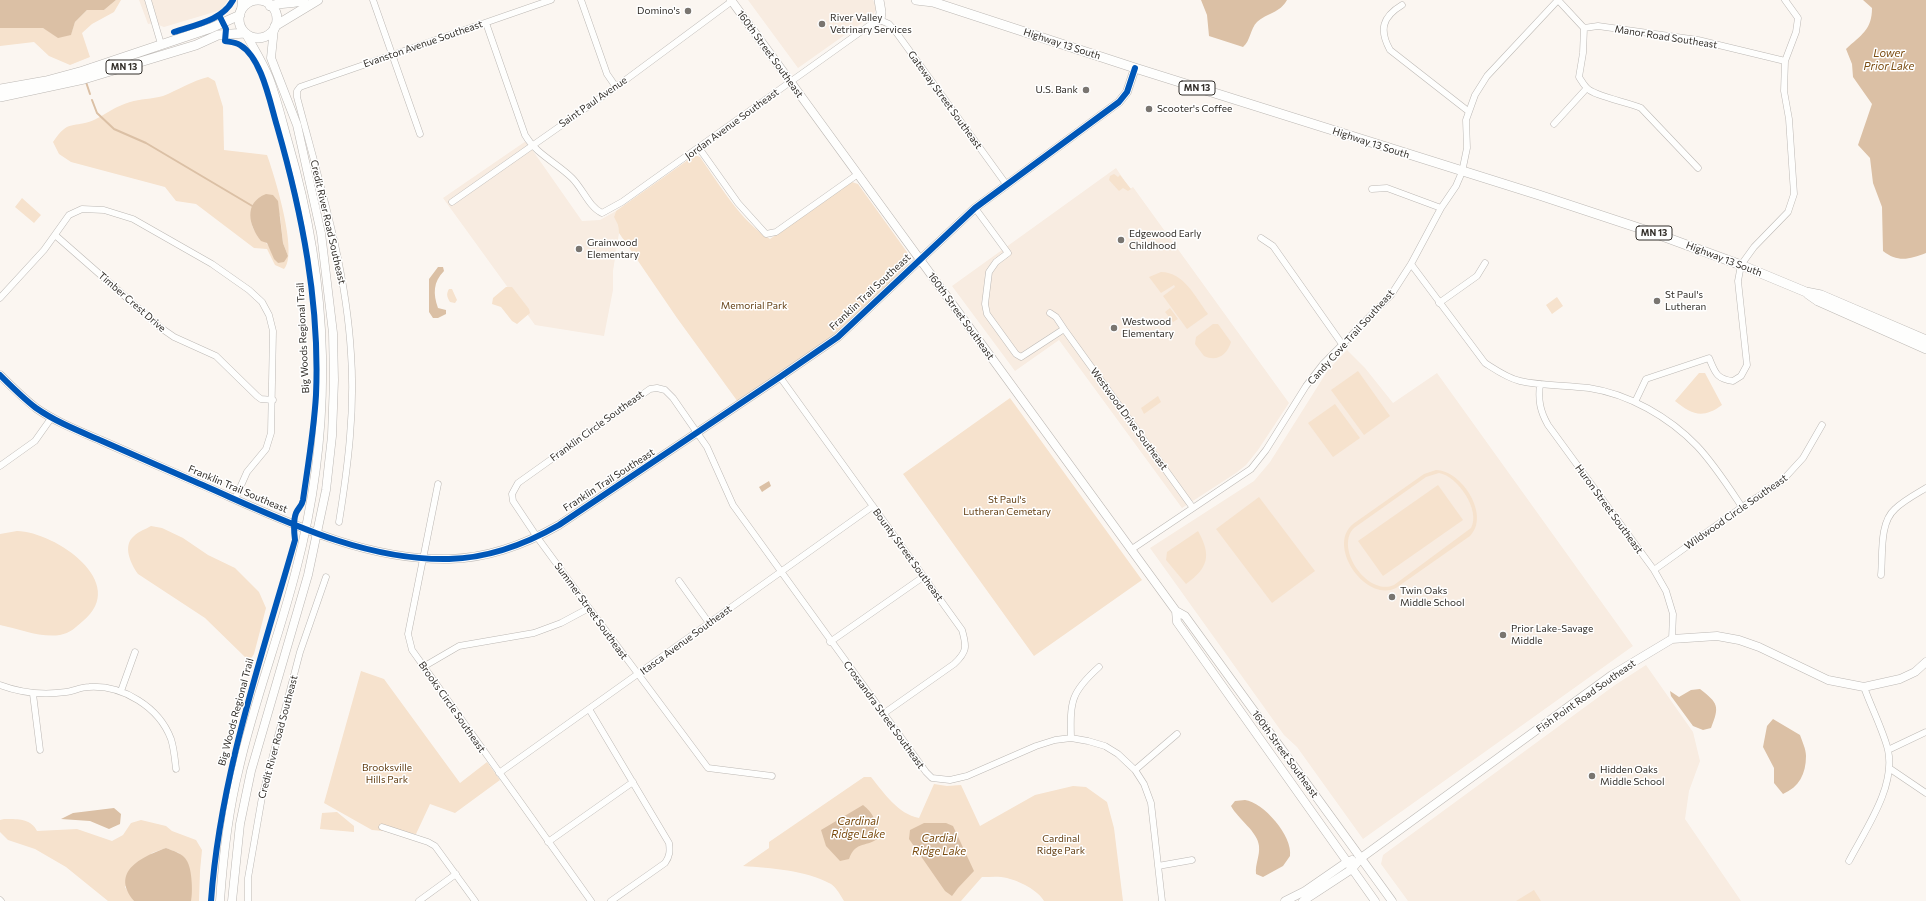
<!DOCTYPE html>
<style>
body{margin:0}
canvas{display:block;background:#fbf6f1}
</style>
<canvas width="1926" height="901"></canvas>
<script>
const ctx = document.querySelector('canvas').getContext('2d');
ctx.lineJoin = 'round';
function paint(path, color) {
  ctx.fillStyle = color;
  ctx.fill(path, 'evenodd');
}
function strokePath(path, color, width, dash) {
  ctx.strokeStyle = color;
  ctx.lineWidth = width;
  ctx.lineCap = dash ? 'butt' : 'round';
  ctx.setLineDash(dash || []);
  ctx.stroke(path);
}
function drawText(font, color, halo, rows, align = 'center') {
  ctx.font = font + ' Commissioner,sans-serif';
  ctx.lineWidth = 3;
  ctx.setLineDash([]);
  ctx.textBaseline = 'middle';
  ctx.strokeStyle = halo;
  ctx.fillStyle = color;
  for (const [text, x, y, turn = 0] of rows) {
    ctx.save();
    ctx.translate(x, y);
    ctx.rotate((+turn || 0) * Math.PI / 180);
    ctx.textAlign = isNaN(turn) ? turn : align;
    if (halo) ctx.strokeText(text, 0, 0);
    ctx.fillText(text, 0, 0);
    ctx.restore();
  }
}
const built = new Path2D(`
 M139,0h89l-7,10 -57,17 -11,-4 -5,1z
 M748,0h125l4,8 -4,7 -75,53z
 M526,141l56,80 18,-1 16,-9 -2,6 4,8 1,8 -6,38v19l-9,46 -69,-11 -92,-127z
 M1116,168l14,21 3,-2 156,216 -31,47 -12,15 -10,8 -54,35 -123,-168 -44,31 -63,-85z
 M1347,350l18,18 28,35 44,-30 196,273 -270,193 -66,-92 -13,-12 -134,-187 104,-67 16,-19 58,-92z
 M1646,665l47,67 7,29 -11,30 -4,28 56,82h-333l-27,-37 2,-9 232,-170z`);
const green = new Path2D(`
 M116,0h5l-7,12 -22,12 -10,9 8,24 -20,8 -21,-9 -15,-14 -34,4v-18h43l28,6 4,-12 12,-12h17z
 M208,77l7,4 8,26 1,43 43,5c7,19 32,99 17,114l-9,-4 -8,-16 -13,-1 -58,-44 -20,-3 -11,-14 -94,-25 -12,-8 -6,-12c16,-24 20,-13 41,-22 12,-6 22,-14 36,-18 10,-3 22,-3 33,-6 15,-6 29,-15 45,-19zM251,211l29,4 3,28 5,13 -10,7c-5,-6 -6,-13 -11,-19 -11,-16 -16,-8 -16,-33z
 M695,155l5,2c19,27 41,65 70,82l82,-57 6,2 49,68 1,12 -57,58 -27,21 -86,59 -61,-84 -58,-85 -1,-8 -4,-8 2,-6z
 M1114,174l4,3 2,-2 11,14 -3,2 -5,-3 -4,3 -10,-11 1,-4z
 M22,198l19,17 -7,8 -19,-16z
 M1161,272c23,0 35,26 47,42l-21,15 -24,-33 12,-9 -1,-2 -13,8 -12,-16z
 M506,287h6l17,22 1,4 -13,11 -5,-3 -11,-14 -9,-3 1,-6z
 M449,289h3l5,11 -2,3 -5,-1c-3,-5 -4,-8 -1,-13z
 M1557,297l6,9 -11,8 -6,-9z
 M1170,308l8,11 -5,3 -8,-10z
 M1213,324h5l13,18c-4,13 -14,20 -27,14l-9,-12 1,-7z
 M1358,371l32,45 -26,19 -33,-45z
 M1699,373h6l17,32c-19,14 -30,10 -47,-4z
 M1158,396l3,6 -17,12 -3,-6z
 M1010,398l132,182 -108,76 -131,-182z
 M1335,404l25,34 -27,19 -25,-34z
 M1436,470c25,0 55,45 34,66l-74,52c-30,15 -70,-42 -43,-64l71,-50zM1439,473c19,3 42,38 32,55l-77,57c-26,12 -60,-37 -40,-57l72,-51z
 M1438,485l25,35 -80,56 -25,-35z
 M1259,497l56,74 -43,32 -56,-74z
 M151,526l11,2 21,10 25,17 27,13 24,24 7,16 -12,46 -4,6 -4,-2 -41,-40 -67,-44c-7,-10 -16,-28 -4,-38 5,-5 12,-7 17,-10z
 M17,531c39,1 113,52 66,90 -8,7 -13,12 -23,14 -19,3 -41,-6 -60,-10v-91z
 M1198,531c14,25 10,37 -12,53l-20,-24 1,-8z
 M361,671l23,8 76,104 27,-21 13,18 -45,33 -25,-9 -14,30 -44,-4 -48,-27z
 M864,777h7c13,16 27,37 48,41l15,-34 13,2 14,-1 19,41 55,-31 38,-9 13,1 21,15 7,26 9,73h-79c-6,-11 -25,-20 -37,-23 -7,-2 -17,-1 -25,-1l-21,24h-117c-3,-5 -8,-14 -13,-17 -26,-14 -60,-16 -88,-18l26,-18v-6z
 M337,812l17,14v6l-34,-3 2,-16z
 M4,819c12,0 27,-1 33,12l40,-2 35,12 11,-6 8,-12 10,-3 25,6 6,5 24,9 6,10 -2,21 -1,30h-8v-23l-12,-25 -13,-5 -14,5 -27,34 9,14h-26l-42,-34 -31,-18 -27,-9 -8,-8v-12z
 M1534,890l7,11h-25z`);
const water = new Path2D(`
 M0,0h116l-12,10h-17l-12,12 -4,13 -13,3 -15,-10h-43z
 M1201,0h86c-7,13 -20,13 -30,22 -7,7 -6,18 -14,25l-34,-11 -2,-21z
 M1863,0h63v253c-16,6 -28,10 -43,-2l-1,-44 -9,-24 -3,-25 -12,-13 14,-41 -19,-27 -1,-13 -6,-15c15,-14 26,-19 26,-41z
 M266,194l7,1 5,6 5,42 5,13 -4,6 -6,1 -4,-4 -7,-16 -6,-2c-12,-15 -18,-38 5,-47z
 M438,267h5l1,4c-11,11 -11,23 -6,37l8,2v4l-8,4h-5l-4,-6v-33z
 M769,481l2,5 -9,6 -3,-5z
 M1700,689c18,14 20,17 11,39l-8,2 -10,-4 -22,-30 -1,-5 9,6 12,-7z
 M1773,719l27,16c2,6 6,14 6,21 0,18 -7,31 -23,38l-9,-11v-15l-11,-21 4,-21z
 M1245,800c18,2 48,36 45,56l-7,10 -20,11 -7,-3c-1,-10 4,-18 3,-28 -1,-14 -21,-27 -28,-40l4,-5z
 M863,805c11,8 14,19 17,32 -13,11 -24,3 -31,22l-9,2 -14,-15 -5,-16z
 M114,808l7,6 -1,10 -11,5 -19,-8 -29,-2 12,-6z
 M924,823h22l7,3 21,45 -16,17 -6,8 -7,-5 -36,-52 1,-9z
 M166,848c7,3 17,5 21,13 5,8 6,31 4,40h-57c-24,-29 7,-44 32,-53z`);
const stream = new Path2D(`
 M86,82l4,12
 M92,100l5,13 17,16 32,14 108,64`);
const street = new Path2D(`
 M148,0l13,44
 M373,0l47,134
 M581,0l26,74 9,13
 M1402,5c-20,12 -23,25 -12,45l78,61
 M486,23l39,112c11,19 32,28 47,43 11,11 17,29 30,35l20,-11 248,-177 10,-5 9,4 7,8 110,152
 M1584,28l-1,25 -4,24c2,3 4,7 7,10 6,9 42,15 55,21l57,60
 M1554,124l32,-35
 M699,148l39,55 28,31 10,-2 82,-58
 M1372,189l15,-1 54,20
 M452,202l164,-115 116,-86
 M975,208l33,45 -12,9 -7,10 -4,32 2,10 29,40 5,3 43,-28 129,179
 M55,235l106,93 13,9 42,19 41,40 4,3 12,1
 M1261,238l12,8 69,98
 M1411,264l74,99c11,7 22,15 35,18 22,5 46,4 69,7 40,6 80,29 108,58 17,18 31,40 45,61
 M0,298l44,-48 25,-35 13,-6 22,1 29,9 79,45 37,26 13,12 7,13 4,16 -2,102 -5,16 -19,23 -12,27
 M1439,303l38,-27 8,-13
 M1050,313l6,4 8,12
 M780,377l182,253c5,17 5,22 -8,34l-71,50
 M1540,384c-2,16 0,27 8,41l106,145 12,21 7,23 -1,25
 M1635,402l11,-23 63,-21c6,14 7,21 24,23l8,-5 6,-11 -9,-84 3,-16 13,-18 34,-35 6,-18 -5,-75 -5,-28 1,-30 11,-29 2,-14 -13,-18
 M0,466l35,-25 17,-24
 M438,484l-30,150 4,16 179,251
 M339,522c9,-56 16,-112 12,-168 -5,-88 -32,-173 -54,-257v-6l3,-4 251,-87
 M1132,549l119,-80 15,-19 40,-64 17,-22 68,-69 20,-31 30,-56 15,-22 6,-14 5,-24 -1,-28 9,-25 12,-19 71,-76 26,28 14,-2 100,14 87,21
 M1654,570l88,-63 39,-25 22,-24 19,-33
 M1881,575c2,-20 -2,-52 14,-66 8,-8 21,-15 31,-21
 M679,581l30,42
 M830,642l93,-65
 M423,667l36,-21 75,-13 27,-10 28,-15
 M0,685c21,8 44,10 66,7 8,-1 15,-5 23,-5 34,-2 70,20 82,52 3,9 4,21 5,30
 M121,691l14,-39
 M33,694l7,56
 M589,709l80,134c1,8 1,13 -4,20l-54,38
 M1071,738c-1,-37 0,-46 28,-71
 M1888,750l38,-18
 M1889,768l37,25
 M1135,770l42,-36
 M499,773l374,-267
 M772,776l-64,-8 -119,-160 -52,-71 -24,-36 -1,-7 6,-11 132,-94 7,-1 8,2 8,8 34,49 26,58 193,267 6,6 18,2 17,-4 69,-30 19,-6 16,-2 17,3 17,5 13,8 17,16 9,14 7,19 11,98
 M382,827l46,15 7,4 40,55
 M548,842l85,-60
 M1849,861c16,-31 47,-74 39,-111 -5,-20 -17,-43 -24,-63
 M1158,866l34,-6
 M0,900l1,1
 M248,901v-23l14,-81 38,-145 26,-75
 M419,901l37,-27`);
const secondary = new Path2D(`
 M731,0l445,611 9,5 207,285
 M241,11l1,-11
 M0,375c12,12 23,23 36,33 20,14 43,23 66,33 29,13 59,26 89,39 82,35 167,81 258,79 40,-1 77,-15 110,-34l221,-148 58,-40 137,-129 144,-106 8,-10 8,-24
 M1176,611l1,11 198,279
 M220,901c3,-44 8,-89 19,-133 15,-67 40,-131 57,-198 38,-145 34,-284 -8,-428 -6,-21 -11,-43 -19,-64 -6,-15 -15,-29 -23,-44
 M232,901l8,-77 11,-53 57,-196 18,-85 6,-54 2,-56 -1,-47 -12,-100 -24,-108 -26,-67 3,-30
 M1285,901l20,-10 42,-29 5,-2
 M1303,901l49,-32 9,-11 251,-183 60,-36 45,-3 22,4 20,7 69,33 36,7 36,-8 15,-7 11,-10`);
const primary = new Path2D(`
 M879,0l2,12 -1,8
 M916,0l17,2 202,66 404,127 115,38 87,32 65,27 15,3 105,45
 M239 19a19 19 0 1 1 38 0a19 19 0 1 1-38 0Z
 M270,6c12,-4 23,-2 34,-6
 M275,26l43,-26
 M0,89l46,-8 37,-10 128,-43 29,-13
 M0,97l84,-18 112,-34 22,-10 27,-2
 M1808,294l10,7 108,48`);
const cycleway = new Path2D(`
 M174,32c20,-7 48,-11 59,-32
 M0,375c12,12 23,23 36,33 20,14 43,23 66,33 29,13 59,26 89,39 82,35 167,81 258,79 40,-1 77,-15 110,-34l221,-148 58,-40 137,-129 144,-106 8,-10 8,-24
 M211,901c9,-124 50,-242 84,-361 -1,-8 -2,-19 1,-27 2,-5 6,-7 7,-13 5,-35 11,-70 13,-105 4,-92 -14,-182 -39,-269 -7,-23 -15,-68 -37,-81 -5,-3 -10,-3 -15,-4l1,-12 -7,-14`);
const markers = [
 [688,11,4,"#797570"],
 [822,24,4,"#797570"],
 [1086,90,4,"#797570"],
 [1149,109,4,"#797570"],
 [1121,240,4,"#797570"],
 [579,249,4,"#797570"],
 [1657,301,4,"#797570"],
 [1114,328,4,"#797570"],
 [1392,597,4,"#797570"],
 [1503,635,4,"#797570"],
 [1592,776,4,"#797570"]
];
const shields = [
 [124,67,36],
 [1197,88,36],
 [1654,233,36]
];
const shieldNames = [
 ["MN 13",124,67],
 ["MN 13",1197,88],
 ["MN 13",1654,233]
];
const poiNames = [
 ["Domino's",680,11,"right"],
 ["River Valley",830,18],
 ["Vetrinary Services",830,30],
 ["U.S. Bank",1078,90,"right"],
 ["Scooter's Coffee",1157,109],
 ["Edgewood Early",1129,234],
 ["Childhood",1129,246],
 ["Grainwood",587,243],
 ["Elementary",587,255],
 ["St Paul's",1665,295],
 ["Lutheran",1665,307],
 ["Westwood",1122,322],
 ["Elementary",1122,334],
 ["Twin Oaks",1400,591],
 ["Middle School",1400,603],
 ["Prior Lake-Savage",1511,629],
 ["Middle",1511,641],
 ["Hidden Oaks",1600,770],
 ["Middle School",1600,782]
];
const streetNames = [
 ["Manor Road Southeast",1666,37,9],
 ["Evanston Avenue Southeast",423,44,-19],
 ["Highway 13 South",1062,44,18],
 ["160th Street Southeast",770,54,54],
 ["Gateway Street Southeast",945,100,54],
 ["Saint Paul Avenue",593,102,-35],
 ["Jordan Avenue Southeast",732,124,-36],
 ["Highway 13 South",1371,143,18],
 ["Credit River Road Southeast",328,222,77],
 ["Highway 13 South",1724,259,21],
 ["Franklin Trail Southeast",870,292,-43],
 ["Timber Crest Drive",132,302,41],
 ["160th Street Southeast",961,316,54],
 ["Candy Cove Trail Southeast",1351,337,-48],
 ["Big Woods Regional Trail",303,338,-93],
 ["Westwood Drive Southeast",1129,419,54],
 ["Franklin Circle Southeast",597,426,-36],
 ["Franklin Trail Southeast",609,480,-33],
 ["Franklin Trail Southeast",238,489,23],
 ["Huron Street Southeast",1609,509,54],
 ["Wildwood Circle Southeast",1736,512,-35],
 ["Bounty Street Southeast",908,555,54],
 ["Summer Street Southeast",591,611,54],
 ["Itasca Avenue Southeast",686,640,-36],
 ["Fish Point Road Southeast",1586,696,-35],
 ["Brooks Circle Southeast",452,707,55],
 ["Big Woods Regional Trail",236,712,-75],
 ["Crossandra Street Southeast",884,715,54],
 ["Credit River Road Southeast",278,737,-75],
 ["160th Street Southeast",1285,754,54]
];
const parkNames = [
 ["Memorial Park",754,306],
 ["St Paul's",1007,500],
 ["Lutheran Cemetary",1007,512],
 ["Brooksville",387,768],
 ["Hills Park",387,780],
 ["Cardinal",1061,839],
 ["Ridge Park",1061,851]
];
const waterNames = [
 ["Lower",1889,53],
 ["Prior Lake",1889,66],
 ["Cardinal",858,821],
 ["Ridge Lake",858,834],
 ["Cardial",939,838],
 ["Ridge Lake",939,851]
];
paint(built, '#f8ece1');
paint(green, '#f6e2cd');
paint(water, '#dbc0a5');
strokePath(stream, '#dbc0a5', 2);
strokePath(street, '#bcb8b4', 7);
strokePath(secondary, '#bcb8b4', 9);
strokePath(primary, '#bcb8b4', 10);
strokePath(street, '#fefefd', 6);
strokePath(secondary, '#fefefd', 8);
strokePath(primary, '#fefefd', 9);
strokePath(cycleway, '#0057b8', 6);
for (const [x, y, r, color] of markers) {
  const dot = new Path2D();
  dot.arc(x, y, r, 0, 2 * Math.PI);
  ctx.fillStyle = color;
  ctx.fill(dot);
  strokePath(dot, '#fff', 1.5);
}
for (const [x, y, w] of shields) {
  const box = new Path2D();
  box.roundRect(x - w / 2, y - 7, w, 14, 3);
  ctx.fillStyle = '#fff';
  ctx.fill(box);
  strokePath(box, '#332f2a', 1);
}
drawText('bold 9px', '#332f2a', null, shieldNames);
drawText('10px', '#332f2a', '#fff', poiNames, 'left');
drawText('10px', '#332f2a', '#fff', streetNames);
drawText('10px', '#644015', '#fff', parkNames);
drawText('italic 11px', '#7a4b0f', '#fff', waterNames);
</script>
